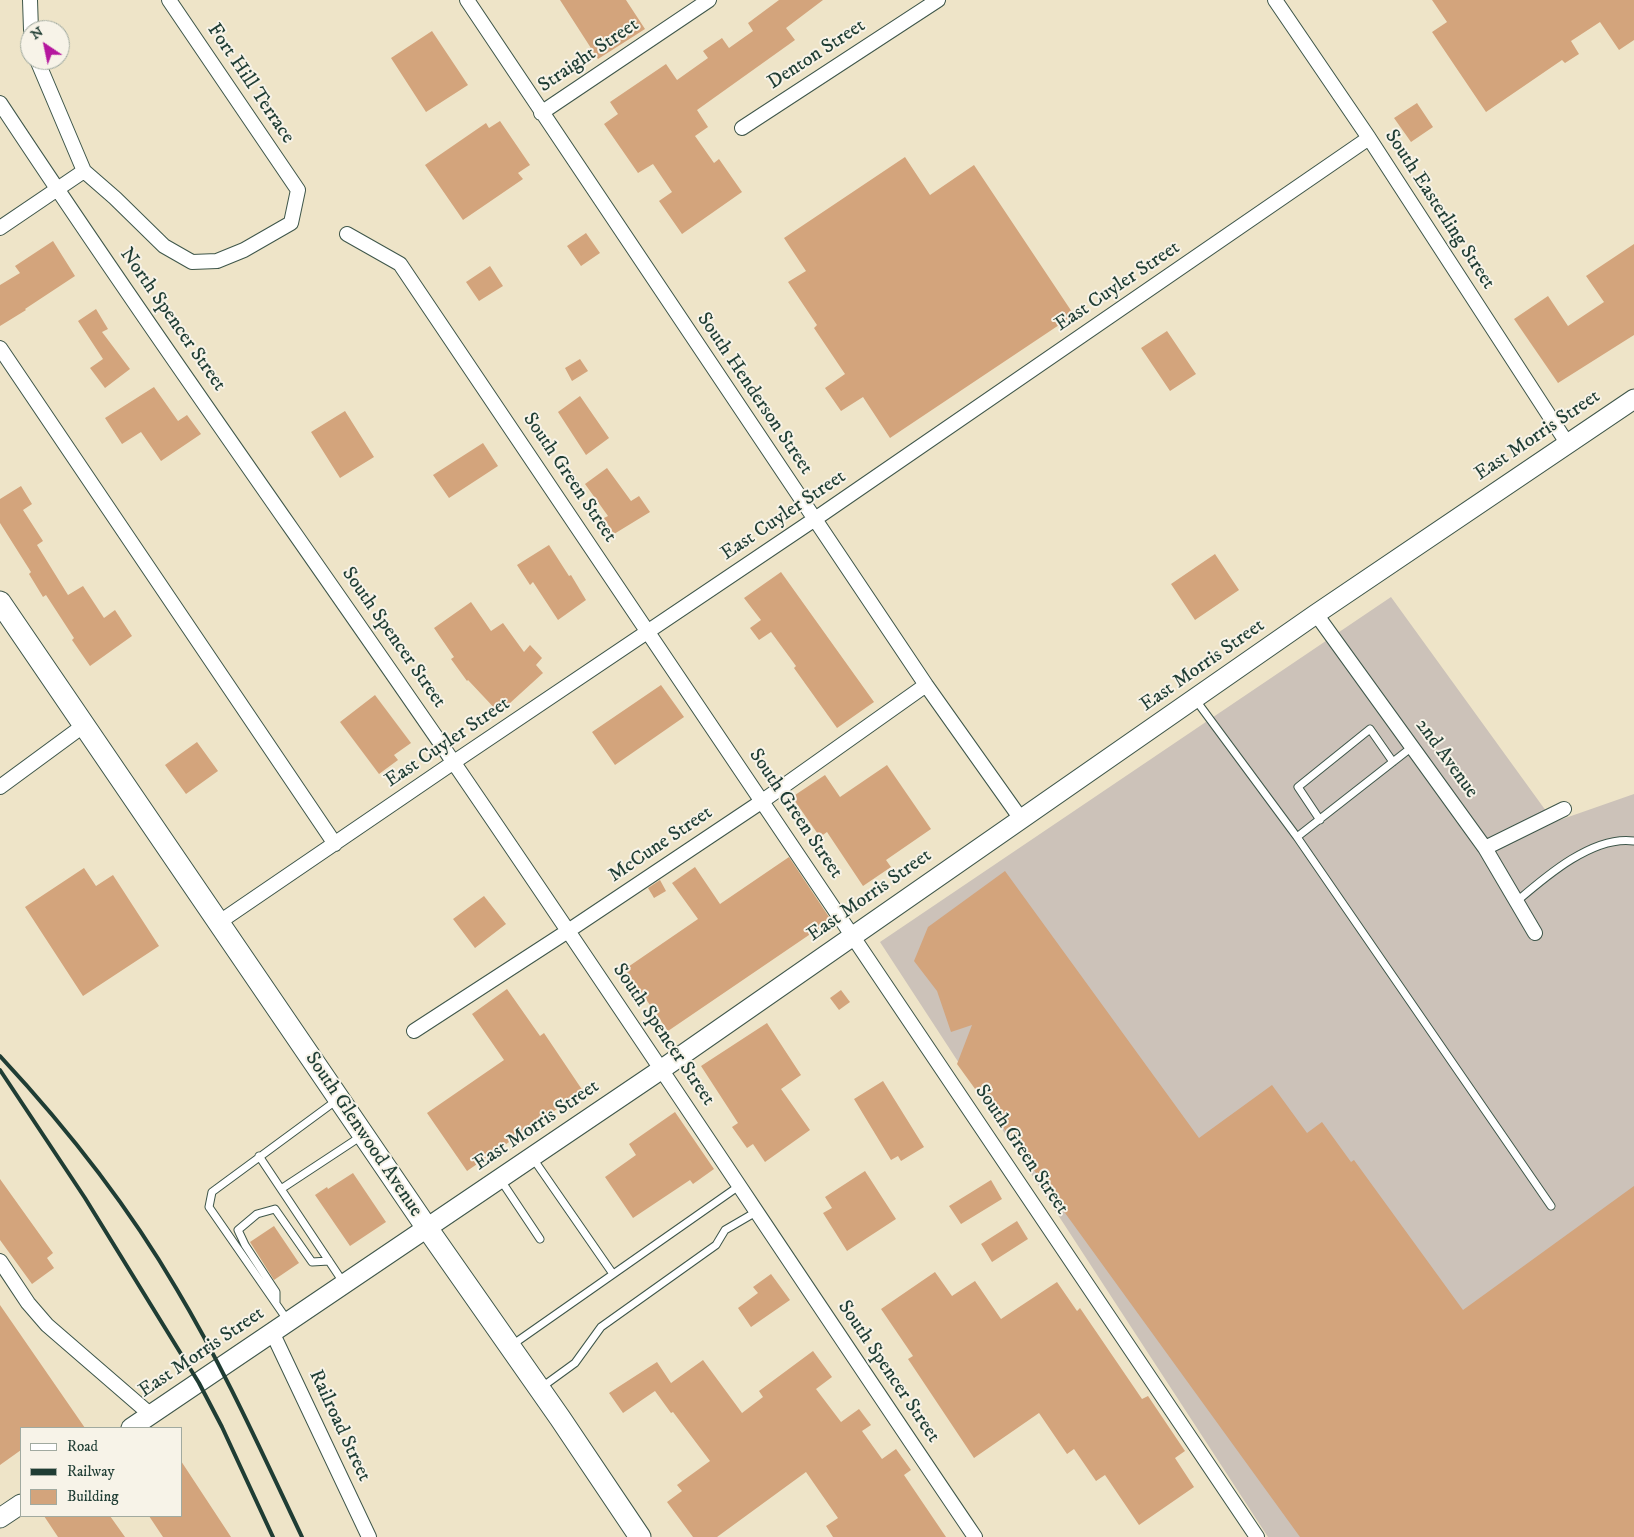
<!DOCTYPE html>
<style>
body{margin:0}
#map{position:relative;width:1634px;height:1537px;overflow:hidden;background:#eee4c8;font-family:"IM FELL DW Pica",serif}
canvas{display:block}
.legend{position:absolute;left:20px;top:1427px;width:162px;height:90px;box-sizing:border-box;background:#f7f3e8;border:1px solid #a1aaa0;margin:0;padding:6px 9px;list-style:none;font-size:15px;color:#1f3d34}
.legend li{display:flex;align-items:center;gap:10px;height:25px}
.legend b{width:25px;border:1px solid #a1aaa0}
.north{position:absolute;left:20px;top:20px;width:50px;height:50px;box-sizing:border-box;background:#f7f3e8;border:1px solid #a1aaa0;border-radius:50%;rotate:326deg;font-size:14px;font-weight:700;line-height:20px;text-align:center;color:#1f3d34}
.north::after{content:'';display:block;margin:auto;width:18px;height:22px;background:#b5179e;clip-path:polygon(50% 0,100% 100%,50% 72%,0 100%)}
</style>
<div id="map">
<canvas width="1634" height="1537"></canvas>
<ul class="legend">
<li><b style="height:6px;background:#fff"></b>Road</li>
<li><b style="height:6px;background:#1f3d34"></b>Railway</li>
<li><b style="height:14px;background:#d3a47c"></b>Building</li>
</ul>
<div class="north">N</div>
</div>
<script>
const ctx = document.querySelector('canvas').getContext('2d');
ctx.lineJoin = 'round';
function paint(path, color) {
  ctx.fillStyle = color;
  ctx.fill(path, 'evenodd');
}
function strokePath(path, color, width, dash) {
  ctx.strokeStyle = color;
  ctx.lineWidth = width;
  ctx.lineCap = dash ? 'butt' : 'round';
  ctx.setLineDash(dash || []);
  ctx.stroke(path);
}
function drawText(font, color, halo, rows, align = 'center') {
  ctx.font = font + ' "IM FELL DW Pica",serif';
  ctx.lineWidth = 4;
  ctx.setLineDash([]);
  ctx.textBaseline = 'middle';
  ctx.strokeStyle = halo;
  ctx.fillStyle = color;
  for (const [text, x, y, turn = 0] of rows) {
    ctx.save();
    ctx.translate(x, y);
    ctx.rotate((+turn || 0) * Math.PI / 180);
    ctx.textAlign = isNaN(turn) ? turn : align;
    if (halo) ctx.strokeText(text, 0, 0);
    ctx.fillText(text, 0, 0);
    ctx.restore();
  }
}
const industrial = new Path2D(`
 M1391,597l163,225 80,-28v743h-366l-388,-595z`);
const building = new Path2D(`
 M560,0h66l19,29 -47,30z
 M779,0h44l-37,28 9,12 -98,70 11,17 -13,9 19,27 5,-4 23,33 -60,42 -23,-33 13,-9 -19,-28 -15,9 -34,-49 14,-10 -8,-12 56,-38 11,16 31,-22 -5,-7 19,-13 7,10 24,-17 -5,-8z
 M1432,0h202v40l-15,10 -19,-28 -29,19 8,13 -14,9 -3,-3 -76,52 -54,-80 15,-10z
 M432,31l36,54 -42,27 -35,-54z
 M1417,103l16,24 -22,15 -17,-24z
 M500,121l30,44 -12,8 5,6 -60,41 -38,-55 61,-42 3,5z
 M905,157l25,38 44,-30 100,150 -184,123 -27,-41 -22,14 -16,-23 20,-14 -31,-46 3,-3 -29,-43 18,-11 -22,-33z
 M586,233l14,20 -19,13 -14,-20z
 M53,241l22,35 -50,33 1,1 -26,16v-41l20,-12 -5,-7z
 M1634,244v91l-76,48 -44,-64 34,-23 20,30 36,-24 -18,-26z
 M490,266l13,20 -24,15 -13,-19z
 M96,309l12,20 -6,3 28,37 -25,19 -15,-20 13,-9 -25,-38z
 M1167,331l29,43 -26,17 -29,-43z
 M580,359l8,12 -16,10 -7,-13z
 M154,387l24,34 9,-6 14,19 -40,27 -20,-29 -19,12 -17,-26z
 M580,396l29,42 -23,17 -28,-43z
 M345,411l29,46 -34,21 -29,-46z
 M483,443l15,23 -49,32 -16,-23z
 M607,468l24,33 8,-5 11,16 -36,22 -10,-16 4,-2 -23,-32z
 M21,486l11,18 -9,6 20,31 -6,4 31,50 15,-9 21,32 11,-8 17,26 -42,30 -18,-26 2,-2 -28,-43 -3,2 -14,-23 2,-2 -31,-49v-24z
 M549,545l20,31 2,-1 15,25 -28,20 -25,-38 -3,3 -13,-20z
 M1215,554l24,36 -44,30 -24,-36z
 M781,572l93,130 -37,26 -43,-60 2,-2 -25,-34 -12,8 -9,-12 11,-8 -17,-22z
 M471,602l20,29 12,-8 21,29 6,-7 12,13 -6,7 7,8 -44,40 -31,-33 -1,1 -16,-22 3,-2 -20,-29z
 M661,685l23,32 -69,48 -23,-33z
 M375,695l36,48 -17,12 4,5 -19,14 -39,-52z
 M197,742l21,29 -32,23 -21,-29z
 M887,765l44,64 -45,31 5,7 -28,19 -36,-54 -7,5 -28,-40 33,-22 15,22z
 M789,857l42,63 -163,111 -43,-62 73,-50 -26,-36 23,-16 25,37z
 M84,868l12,18 17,-11 46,71 -76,50 -58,-89z
 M1005,871l194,267 73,-53 35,48 15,-11 29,40 3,-2 109,150 171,-124v351h-334l-343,-473 15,-39 -21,7 -14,-41 -23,-30 14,-34z
 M660,880l6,11 -12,7 -6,-10z
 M484,896l22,28 -31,24 -22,-29z
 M507,989l33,47 4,-3 39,58 -116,80 -40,-58 77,-53 -32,-46z
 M841,990l9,12 -11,8 -9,-12z
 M767,1023l34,52 -20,14 29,41 -45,32 -12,-18 -6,4 -15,-21 6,-4 -37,-57z
 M883,1081l41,66 -23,14 -3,-5 -7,4 -37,-61z
 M675,1112l39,57 -21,15 -3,-4 -57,38 -28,-41 31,-22 -7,-11z
 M865,1171l31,48 -49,32 -24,-38 9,-5 -7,-11z
 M353,1173l33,49 -36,24 -35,-51 12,-8 1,2z
 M0,1179l53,74 -6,5 7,10 -22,16 -32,-44z
 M991,1180l11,19 -41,25 -12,-18z
 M1017,1221l11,18 -36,23 -11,-18z
 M274,1226l25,37 -25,17 -24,-38z
 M935,1272l17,24 23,-15 26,38 56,-37 20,29 3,-3 62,91 6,-3 37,55 -10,7 19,29 -55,38 -34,-50 -9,6 -22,-32 -7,5 -28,-41 -65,45 -66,-99 5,-3 -32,-47z
 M771,1274l19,26 -39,27 -13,-19 20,-15 -5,-6z
 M0,1305l85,123h-64v22l-21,15z
 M813,1351l19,26 -16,12 25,33 18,-13 12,16 -9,6 20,28 14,-10 15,21 -7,5 42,62h-113l-7,-11 12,-8 -32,-46 -89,65h-24l-26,-35 15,-11 -5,-6 33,-24 -37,-49 -2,1 -16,-22 -32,22 -14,-20 48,-31 14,21 32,-23 39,53 21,-16 -4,-6z
 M181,1461l50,76h-68l-14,-21h32z
 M44,1516h66l15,21h-67z`);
const lane = new Path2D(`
 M1195,699l102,138 254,369
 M1320,820l-22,-33 72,-58 23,33
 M1297,837l115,-90
 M1516,902c29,-25 77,-67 118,-61
 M259,1156l22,33
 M532,1157l81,117
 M500,1179l40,60
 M343,1282l-62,-93 82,-54
 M276,1303v-11l-31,-47 -7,-15 19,-16 18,-5 37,53 17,-1
 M288,1321l-79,-114 3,-15 125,-92
 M512,1345l227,-159
 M542,1387l33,-24 26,-36 115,-82 9,-15 31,-18`);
const street = new Path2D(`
 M30,0l1,30
 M467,0l459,685 95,134
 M1275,0l94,138 198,305
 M37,60l47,111 31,27 49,48 28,16 25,-1 27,-11 47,-27 7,-33 -129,-190
 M0,103c147,223 303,440 454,660 176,257 347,517 521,774
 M541,113l168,-113
 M742,128l196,-128
 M0,228l84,-57
 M347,234l53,30 857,1273
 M0,348l335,496
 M1316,614l169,234 50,85
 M0,787l83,-61
 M1485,848l79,-39
 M218,923l236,-161 361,-243 554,-381
 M414,1031l154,-100 193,-129 165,-117
 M0,1261l28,42 19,22 104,90
 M272,1332l97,205`);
const secondary = new Path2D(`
 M131,1428l531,-359 654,-455 318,-215
 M0,1518l21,-14`);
const primary = new Path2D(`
 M0,602l427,626 133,190 80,119`);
const rail = new Path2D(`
 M0,1056c66,71 127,148 176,232 48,80 86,165 126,249
 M0,1070l85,128 114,185 23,44 51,110`);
const streetNames = [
 ["Denton Street",817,55,-33],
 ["Straight Street",589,56,-34],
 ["Fort Hill Terrace",250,84,56],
 ["South Easterling Street",1439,210,57],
 ["East Cuyler Street",1118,287,-34],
 ["North Spencer Street",172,320,55],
 ["South Henderson Street",754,394,56],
 ["East Morris Street",1538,436,-34],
 ["South Green Street",569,478,56],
 ["East Cuyler Street",784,516,-34],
 ["South Spencer Street",393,638,55],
 ["East Morris Street",1203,666,-35],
 ["East Cuyler Street",448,743,-34],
 ["2nd Avenue",1446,759,54],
 ["South Green Street",795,814,56],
 ["McCune Street",661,845,-34],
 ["East Morris Street",870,896,-35],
 ["South Spencer Street",663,1035,56],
 ["East Morris Street",537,1126,-34],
 ["South Glenwood Avenue",363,1135,56],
 ["South Green Street",1021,1150,56],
 ["East Morris Street",202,1353,-34],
 ["South Spencer Street",888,1372,56],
 ["Railroad Street",339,1426,65]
];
paint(industrial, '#ccc2b9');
paint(building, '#d3a47c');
strokePath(lane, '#3e564a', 9);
strokePath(street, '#3e564a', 16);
strokePath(secondary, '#3e564a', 21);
strokePath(primary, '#3e564a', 23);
strokePath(lane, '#fff', 7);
strokePath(street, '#fff', 14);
strokePath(secondary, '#fff', 19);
strokePath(primary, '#fff', 21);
strokePath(rail, '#1f3d34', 4);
drawText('20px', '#1f3d34', '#f7f3e8', streetNames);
</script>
